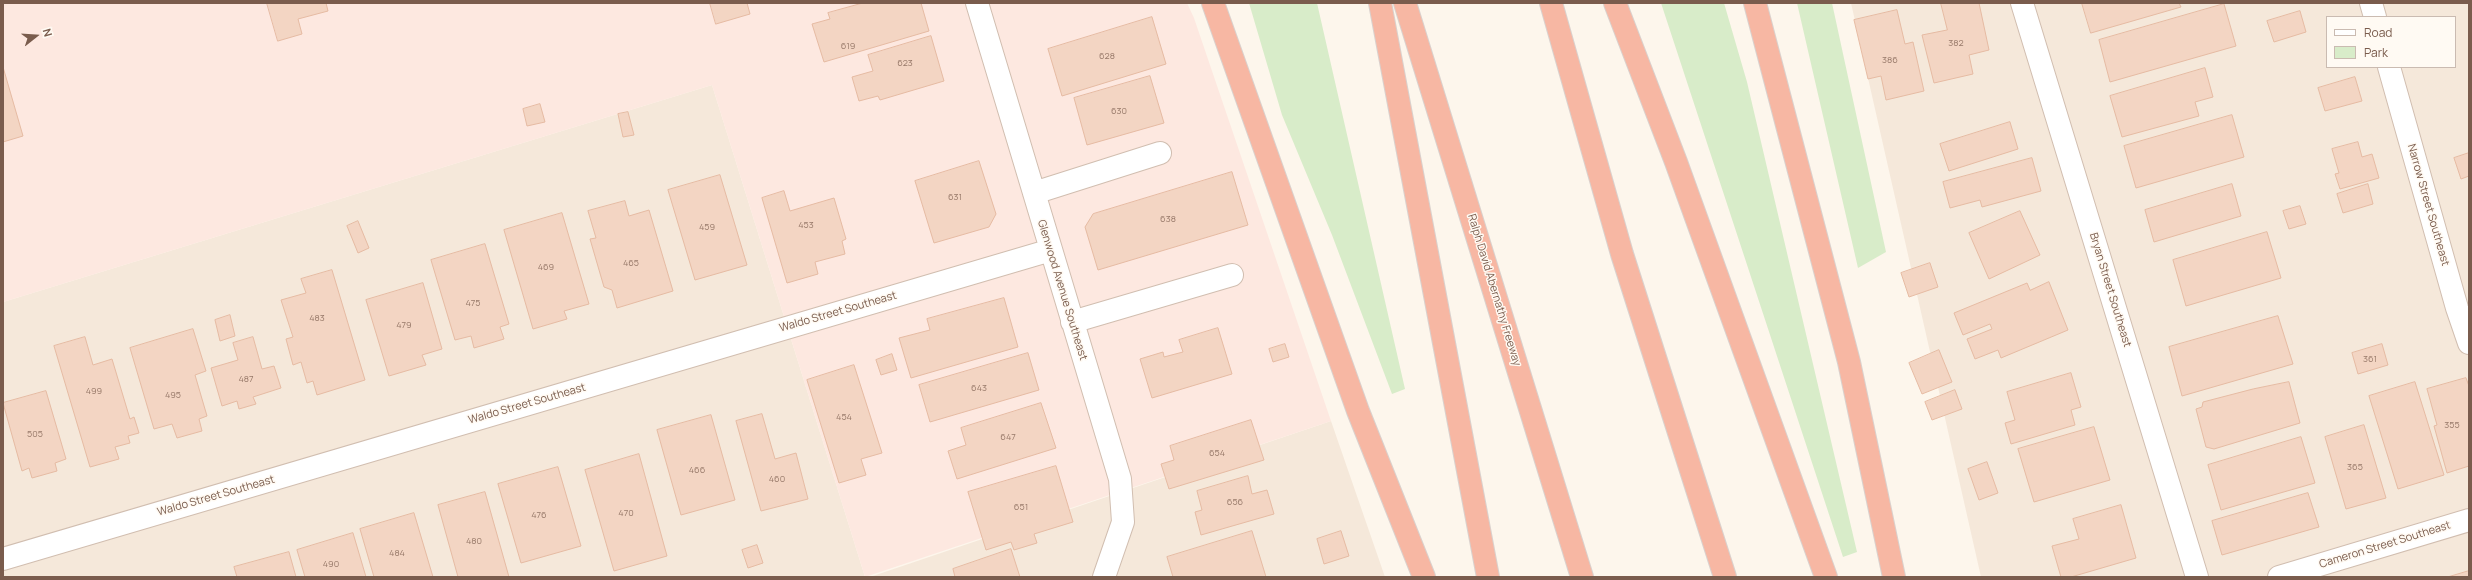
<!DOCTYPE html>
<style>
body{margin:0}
#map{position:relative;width:2472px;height:580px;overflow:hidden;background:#fdf6ec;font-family:Manrope,sans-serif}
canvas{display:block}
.frame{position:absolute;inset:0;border:4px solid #7a5c4d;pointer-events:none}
.legend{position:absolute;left:2326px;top:16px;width:130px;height:52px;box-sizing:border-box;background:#fffaf3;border:1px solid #cabbb1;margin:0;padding:5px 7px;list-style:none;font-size:12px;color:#7a5c4d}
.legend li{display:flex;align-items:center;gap:8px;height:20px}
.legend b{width:20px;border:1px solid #cabbb1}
.north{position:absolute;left:16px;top:16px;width:40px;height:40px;-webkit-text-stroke:3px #fffaf3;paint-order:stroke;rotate:73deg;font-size:11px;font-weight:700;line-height:16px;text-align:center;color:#7a5c4d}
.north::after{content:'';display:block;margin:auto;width:14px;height:18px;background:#7a5c4d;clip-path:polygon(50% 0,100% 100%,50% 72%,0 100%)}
</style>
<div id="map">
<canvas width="2472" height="580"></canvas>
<div class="frame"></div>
<ul class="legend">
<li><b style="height:5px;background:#fff"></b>Road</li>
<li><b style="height:11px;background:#d8ecc9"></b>Park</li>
</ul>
<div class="north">N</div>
</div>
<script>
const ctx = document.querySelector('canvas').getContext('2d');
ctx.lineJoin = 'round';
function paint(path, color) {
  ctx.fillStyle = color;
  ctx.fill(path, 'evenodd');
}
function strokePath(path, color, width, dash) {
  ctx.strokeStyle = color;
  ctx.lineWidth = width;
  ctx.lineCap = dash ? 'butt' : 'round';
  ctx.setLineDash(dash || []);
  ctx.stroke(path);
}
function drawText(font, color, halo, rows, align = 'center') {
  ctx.font = font + ' Manrope,sans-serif';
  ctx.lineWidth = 3;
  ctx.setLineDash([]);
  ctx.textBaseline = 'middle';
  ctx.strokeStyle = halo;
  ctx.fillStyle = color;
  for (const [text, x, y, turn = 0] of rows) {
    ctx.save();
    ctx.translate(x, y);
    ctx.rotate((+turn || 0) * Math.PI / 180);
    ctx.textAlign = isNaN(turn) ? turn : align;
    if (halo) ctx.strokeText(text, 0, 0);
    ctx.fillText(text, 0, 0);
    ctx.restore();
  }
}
const residential = new Path2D(`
 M1851,3h618v574h-488zM2327,17h128v50h-128z
 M712,85l153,492h-862v-275z
 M1331,421l54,156h-515z`);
const commercial = new Path2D(`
 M3,3h1184l7,15 137,403 -466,156 -153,-492 -709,217z`);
const green = new Path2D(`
 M1249,3h68l88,386 -13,5 -60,-159 -50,-120z
 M1661,3h63l23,79 110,470 -14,5z
 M1797,3h35l54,249 -28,16z`);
const building = new Path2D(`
 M267,3h59l2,8 -30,8 4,15 -24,7z
 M710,3h37l3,11 -34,10z
 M863,3h58l8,28 -105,31 -12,-38 18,-5 -2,-6z
 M1941,3h38l10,47 -20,5 4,19 -39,9 -12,-48 25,-5z
 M2082,3h97l2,4 -90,26z
 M2224,4l12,42 -126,36 -11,-42z
 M1897,10l8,34 8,-2 11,49 -38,9 -5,-24 -13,3 -14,-59z
 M2300,11l6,21 -32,10 -7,-21z
 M1152,17l14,47 -104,32 -14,-47z
 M931,36l13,45 -64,19 -2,-4 -19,5 -7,-24 21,-6 -5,-16z
 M3,67l20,69 -20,6z
 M2205,68l8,29 -18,5 4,14 -77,21 -12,-41z
 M1150,76l14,47 -77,22 -13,-47z
 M2355,77l7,24 -37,10 -7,-23z
 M540,104l5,18 -18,4 -4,-17z
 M628,112l6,23 -11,2 -5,-23z
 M2232,115l12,42 -108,31 -12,-42z
 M2010,122l8,27 -69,22 -9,-27z
 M2358,142l4,15 10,-3 7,24 -39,11 -5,-15 4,-1 -7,-24z
 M2469,153v23l-8,3 -7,-21z
 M2032,158l9,33 -59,16 -2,-7 -30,8 -7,-26z
 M979,161l17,53 -7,13 -55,16 -19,-62z
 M1232,172l16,53 -150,45 -13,-43 8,-13z
 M720,175l27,90 -52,15 -27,-90z
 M2232,184l9,32 -87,26 -9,-32z
 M2368,184l5,20 -30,9 -6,-19z
 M784,191l6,20 44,-13 12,41 -4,2 3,13 -30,8 3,12 -31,9 -25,-85z
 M625,201l4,15 20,-6 24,81 -56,17 -5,-18 -8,-3 -14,-48 6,-1 -8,-27z
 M2300,206l6,18 -17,5 -6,-18z
 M2020,211l20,44 -51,24 -20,-46z
 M562,213l27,91 -25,7 3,8 -34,10 -29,-99z
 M358,221l11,27 -11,5 -11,-27z
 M2267,232l14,46 -95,28 -13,-46z
 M485,244l24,80 -9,3 4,12 -30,9 -3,-12 -16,4 -24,-80z
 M1930,263l8,24 -29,10 -8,-24z
 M332,270l33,110 -48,15 -4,-14 -6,2 -6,-21 -8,3 -7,-26 7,-2 -12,-37 25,-7 -5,-14z
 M2049,282l19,48 -67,28 -3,-8 -23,9 -8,-20 25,-10 -2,-5 -27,11 -9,-22 73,-30 3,7z
 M423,283l19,66 -20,6 4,10 -37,11 -23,-76z
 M1004,298l14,49 -107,31 -12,-40 31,-8 -3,-11z
 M230,315l5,21 -15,5 -5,-21z
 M2278,316l15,48 -111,32 -13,-49z
 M1218,328l14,46 -80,24 -12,-39 23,-7 1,5 19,-5 -4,-12z
 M193,329l13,42 -11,4 12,41 -8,3 3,12 -25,7 -5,-14 -18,5 -24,-81z
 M85,337l8,28 19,-6 18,60 4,-2 5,16 -11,3 2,7 -15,4 4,12 -29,8 -36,-121z
 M253,337l9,32 12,-3 7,22 -28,9 3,7 -17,5 -2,-8 -15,5 -11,-38 27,-8 -5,-17z
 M1285,344l4,13 -16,5 -4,-13z
 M2382,344l6,21 -30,9 -6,-21z
 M1939,350l13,32 -30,12 -13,-31z
 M1028,353l11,37 -109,32 -11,-37z
 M892,354l5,16 -16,5 -5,-15z
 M854,365l28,88 -21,6 5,16 -27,8 -32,-103z
 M2071,373l10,34 -10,3 4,15 -64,19 -6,-21 10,-3 -8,-28z
 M2466,378l3,8v80l-22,7 -13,-47 3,-1 -10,-36z
 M2289,382l11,41 -86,26 -8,-2 -10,-38 6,-2 1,-5 50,-13z
 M2415,382l29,93 -46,14 -29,-93z
 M1955,390l7,19 -30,11 -7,-18z
 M46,391l20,68 -11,4 2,8 -25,7 -3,-10 -7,3 -19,-68z
 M1041,403l15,45 -99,31 -9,-28 18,-6 -5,-17z
 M762,414l13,45 21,-6 12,46 -47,12 -25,-90z
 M711,415l24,85 -54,15 -24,-85z
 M1251,420l13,40 -95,29 -8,-25 13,-4 -4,-14z
 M2364,425l22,73 -40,11 -21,-72z
 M2094,427l16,53 -76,22 -16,-53z
 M2301,437l14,46 -94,27 -13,-45z
 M639,454l28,102 -53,15 -29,-101z
 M1987,462l11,31 -19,7 -11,-31z
 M1056,466l17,56 -39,12 3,9 -23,7 -3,-8 -25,8 -18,-58z
 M558,467l23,79 -60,17 -23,-79z
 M1248,476l4,18 15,-4 7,24 -73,21 -6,-23 7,-2 -5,-19z
 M485,492l24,85h-51l-20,-72z
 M2308,493l11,34 -97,28 -10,-34z
 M2121,505l15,53 -65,19h-10l-9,-31 27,-7 -6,-20z
 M414,513l19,64h-59l-14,-48z
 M1252,531l14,46h-93l-6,-20z
 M1341,531l8,25 -25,8 -7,-25z
 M353,533l13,44h-61l-8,-27z
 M757,545l6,18 -15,5 -6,-18z
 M1011,549l9,28h-65l-2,-8z
 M289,552l7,25h-59l-3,-10z
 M2469,571v6h-21z`);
const minor = new Path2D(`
 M977,3l143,476 3,43 -19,55
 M2022,3l175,574
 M2371,3l4,14
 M2389,67l68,241 12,35
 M1034,193l126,-40
 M1072,322l160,-47
 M3,559l1048,-309
 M2279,577l190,-57`);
const highway = new Path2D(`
 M1213,3l145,408 66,166
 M1380,3l108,574
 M1405,3l177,574
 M1551,3l71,251 103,323
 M1615,3l61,159 150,415
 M1755,3l94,359 45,215`);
const numberNames = [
 ["382",1956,43],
 ["619",848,46],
 ["628",1107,56],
 ["386",1890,60],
 ["623",905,63],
 ["630",1119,111],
 ["631",955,197],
 ["638",1168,219],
 ["453",806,225],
 ["459",707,227],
 ["465",631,263],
 ["469",546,267],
 ["475",473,303],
 ["483",317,318],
 ["479",404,325],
 ["361",2370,359],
 ["487",246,379],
 ["643",979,388],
 ["499",94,391],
 ["495",173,395],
 ["454",844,417],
 ["355",2452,425],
 ["505",35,434],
 ["647",1008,437],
 ["654",1217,453],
 ["365",2355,467],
 ["466",697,470],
 ["460",777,479],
 ["656",1235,502],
 ["651",1021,507],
 ["470",626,513],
 ["476",539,515],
 ["480",474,541],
 ["484",397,553],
 ["490",331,564]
];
const streetNames = [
 ["Narrow Street Southeast",2428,205,74],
 ["Glenwood Avenue Southeast",1062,290,73],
 ["Ralph David Abernathy Freeway",1494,290,73],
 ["Bryan Street Southeast",2110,290,73],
 ["Waldo Street Southeast",838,312,-16],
 ["Waldo Street Southeast",527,404,-16],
 ["Waldo Street Southeast",216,496,-16],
 ["Cameron Street Southeast",2385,545,-17]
];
paint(residential, '#f5e8da');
paint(commercial, '#fde8e0');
paint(green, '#d8ecc9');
paint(building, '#f3d5c3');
strokePath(building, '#e6bba3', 1);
strokePath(minor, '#d1beb0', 24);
strokePath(highway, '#dad1cd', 24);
strokePath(minor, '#fff', 22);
strokePath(highway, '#f7b7a3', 22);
drawText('9px', '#987a6a', null, numberNames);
drawText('11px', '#7a5c4d', '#fffaf3', streetNames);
</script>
